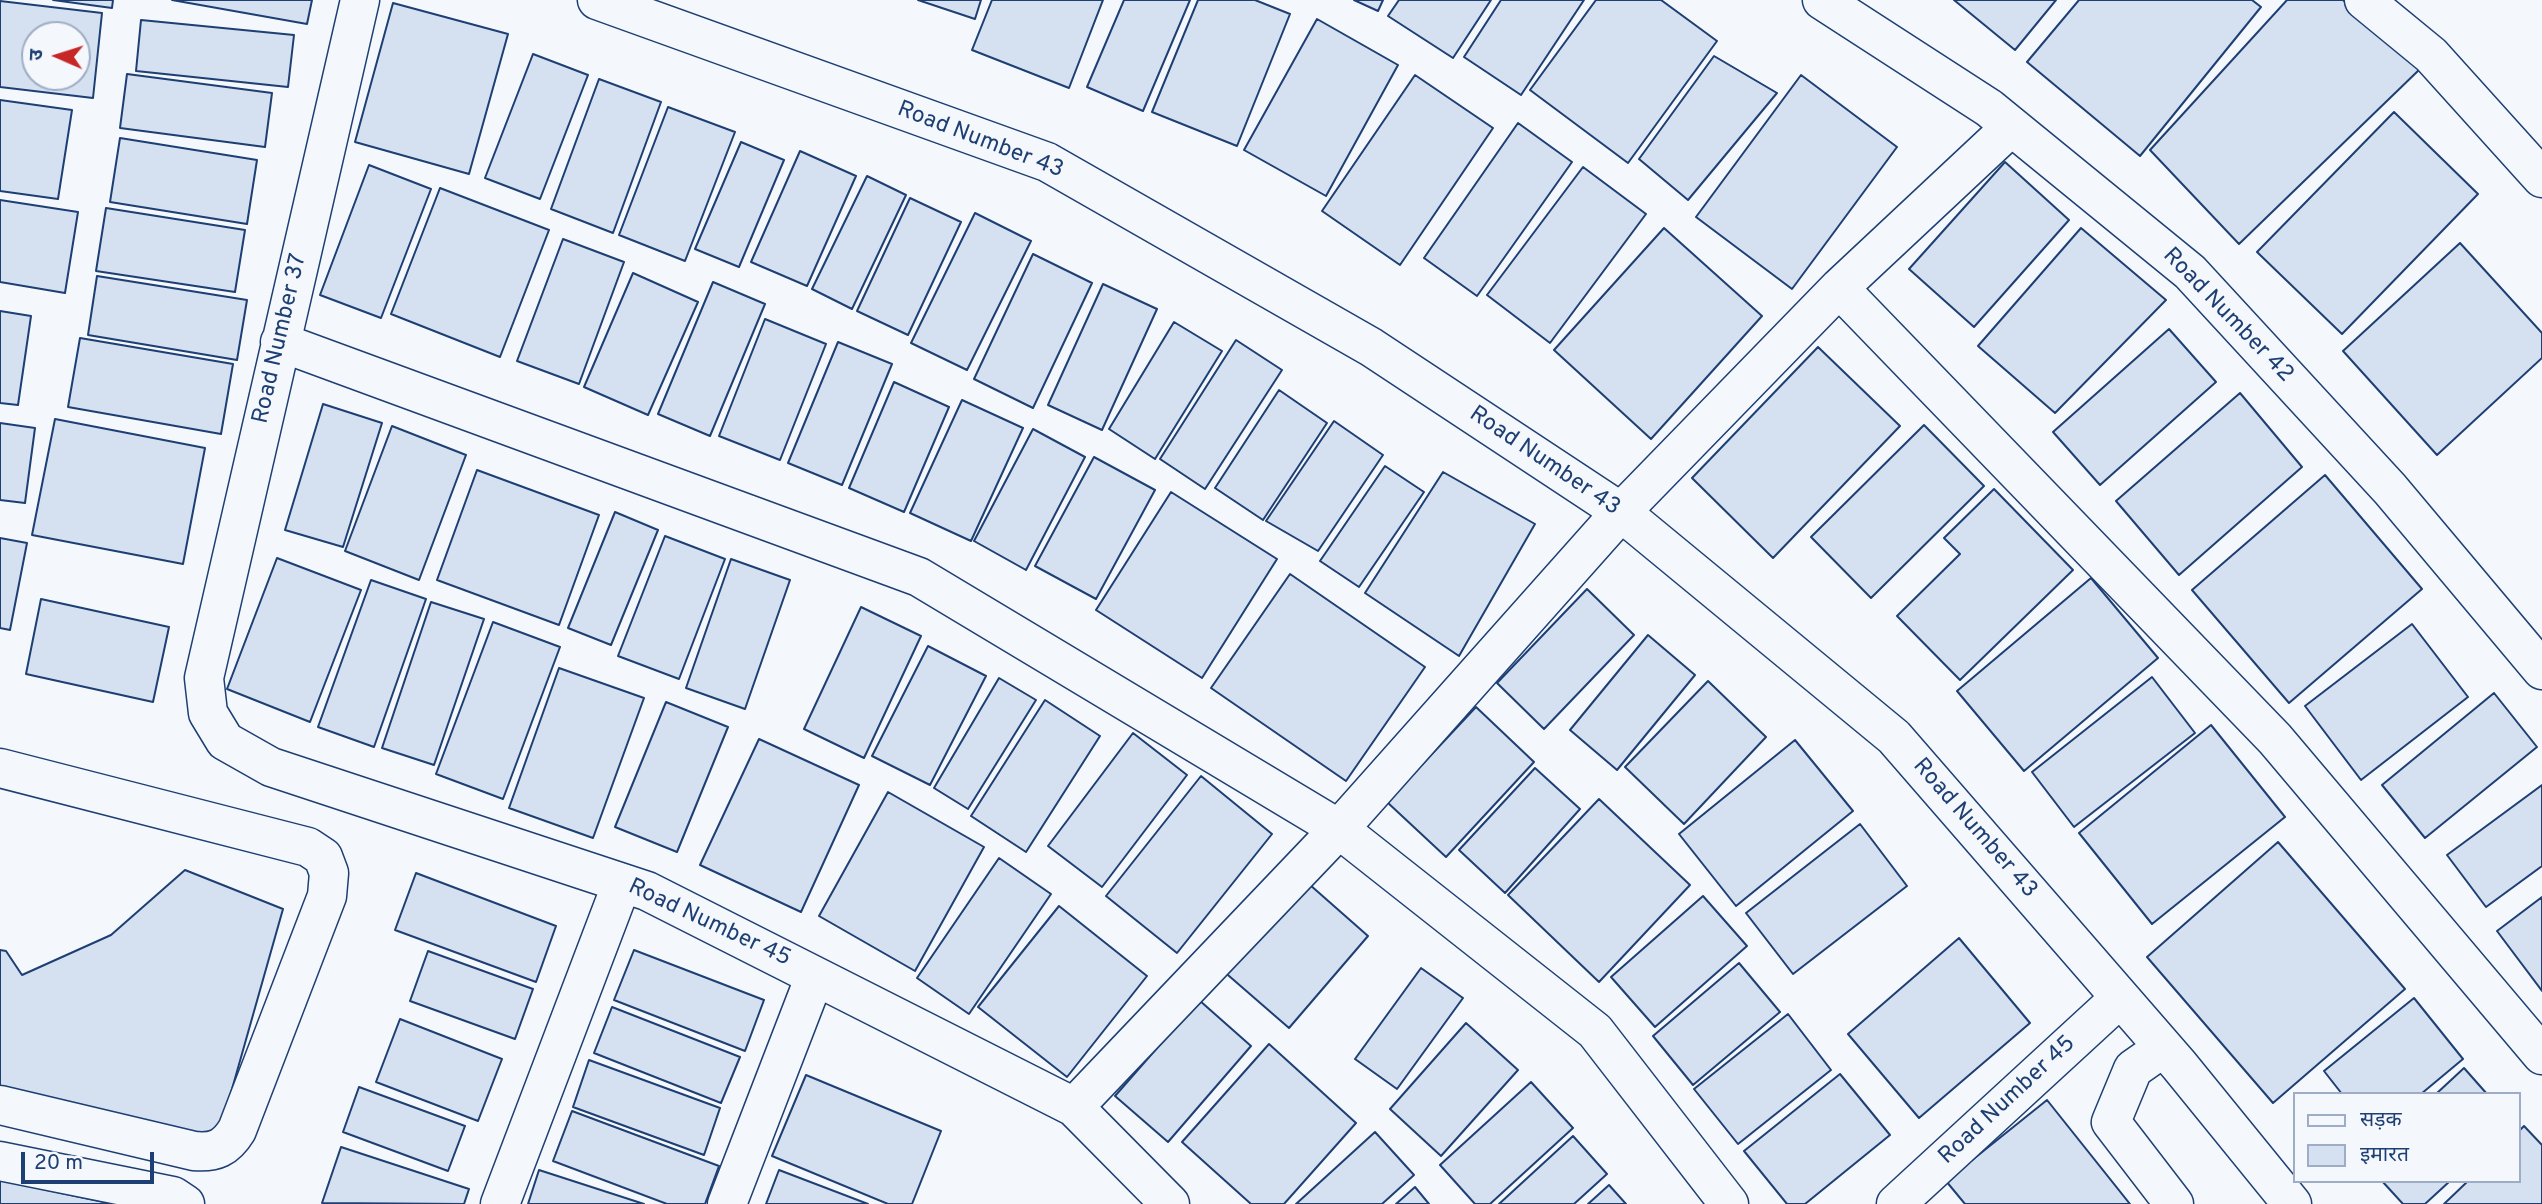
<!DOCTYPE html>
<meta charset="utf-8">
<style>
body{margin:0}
#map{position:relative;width:2542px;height:1204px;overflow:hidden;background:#f4f7fb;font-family:Overpass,"Noto Sans Devanagari",sans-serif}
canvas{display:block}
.legend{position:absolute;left:2293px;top:1092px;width:228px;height:91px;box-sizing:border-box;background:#f4f7fb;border:2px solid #9eadc5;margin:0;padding:9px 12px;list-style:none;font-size:21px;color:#1d3f73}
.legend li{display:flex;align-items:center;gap:14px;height:35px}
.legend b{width:35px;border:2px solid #9eadc5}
.north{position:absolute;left:21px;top:21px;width:70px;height:70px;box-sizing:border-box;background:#f4f7fb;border:2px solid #9eadc5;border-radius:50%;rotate:273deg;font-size:19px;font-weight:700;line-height:28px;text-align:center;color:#1d3f73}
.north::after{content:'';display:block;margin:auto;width:24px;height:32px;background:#c62828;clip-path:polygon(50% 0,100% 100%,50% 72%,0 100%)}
.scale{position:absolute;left:21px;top:1152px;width:133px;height:32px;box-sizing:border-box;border:4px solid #1d3f73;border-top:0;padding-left:9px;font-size:21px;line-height:24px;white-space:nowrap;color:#1d3f73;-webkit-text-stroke:5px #f4f7fb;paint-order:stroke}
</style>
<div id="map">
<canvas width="2542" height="1204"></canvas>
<ul class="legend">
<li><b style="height:9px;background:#f4f7fb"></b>सड़क</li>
<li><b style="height:19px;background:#d5e0f0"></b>इमारत</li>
</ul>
<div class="north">उ</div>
<div class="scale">20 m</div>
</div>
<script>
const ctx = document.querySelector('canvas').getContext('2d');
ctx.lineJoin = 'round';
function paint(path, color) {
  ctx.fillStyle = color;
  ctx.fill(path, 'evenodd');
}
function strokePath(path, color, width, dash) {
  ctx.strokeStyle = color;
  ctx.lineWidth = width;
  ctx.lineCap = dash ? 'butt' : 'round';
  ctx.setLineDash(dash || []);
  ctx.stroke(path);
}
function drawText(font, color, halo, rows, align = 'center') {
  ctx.font = font + ' Overpass,sans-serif';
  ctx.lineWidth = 5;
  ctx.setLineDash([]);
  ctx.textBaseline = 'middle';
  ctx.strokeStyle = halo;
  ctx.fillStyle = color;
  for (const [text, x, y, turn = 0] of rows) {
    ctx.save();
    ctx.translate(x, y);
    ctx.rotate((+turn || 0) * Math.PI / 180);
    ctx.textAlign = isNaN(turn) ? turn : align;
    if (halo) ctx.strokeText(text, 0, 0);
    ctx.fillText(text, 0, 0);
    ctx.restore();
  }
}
const building = new Path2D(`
 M53,0h60l-1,8z
 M172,0h140l-5,24z
 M918,0h63l-6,19z
 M992,0h111l-34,88 -97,-38z
 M1124,0h66l-47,111 -56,-24z
 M1198,0h57l35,14 -53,132 -85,-34z
 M1354,0h29l-5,11z
 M1399,0h92l-38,58 -65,-42z
 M1501,0h83l-63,95 -57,-38z
 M1596,0h65l56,41 -89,122 -98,-73z
 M1954,0h102l-41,50z
 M2079,0h173l9,7 -121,149 -113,-94z
 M2287,0h56l78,68 -182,176 -89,-94z
 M0,1l102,12 -9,85 -93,-11zM35,35h42v42h-42z
 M393,3l115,31 -39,140 -114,-32z
 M1317,19l81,46 -72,131 -82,-46z
 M141,20l153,15 -6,52 -152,-16z
 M533,54l55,21 -48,124 -55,-21z
 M1714,56l63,37 -89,107 -49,-41z
 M127,74l145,19 -7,54 -145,-19z
 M1415,75l78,53 -93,137 -78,-54z
 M1801,75l96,72 -105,142 -96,-72z
 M599,79l62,23 -48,131 -62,-24z
 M0,100l72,10 -14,89 -58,-8z
 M668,107l67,25 -50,129 -66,-26z
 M2394,112l84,82 -136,140 -85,-82z
 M1518,123l54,39 -95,134 -53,-38z
 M120,138l137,22 -10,64 -137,-22z
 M741,142l43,18 -45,107 -44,-18z
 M800,151l56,25 -49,110 -56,-24z
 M2005,162l64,58 -95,107 -65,-58z
 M369,165l62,24 -50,129 -61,-23z
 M1583,167l63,47 -96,129 -63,-48z
 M867,176l39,19 -54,114 -40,-20z
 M440,188l109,42 -49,127 -109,-43z
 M910,198l51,24 -53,113 -51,-24z
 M0,200l78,12 -13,81 -65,-11z
 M106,208l139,22 -10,62 -139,-21z
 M975,213l56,28 -64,129 -56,-27z
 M1664,228l98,88 -111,123 -97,-89z
 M2081,228l85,72 -111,113 -77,-67z
 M563,239l61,23 -45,122 -62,-23z
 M2460,243l82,90v25l-105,97 -94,-104z
 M1033,254l59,29 -59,125 -59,-29z
 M633,273l65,29 -50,113 -64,-28z
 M97,276l150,24 -10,60 -149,-25z
 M713,282l52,22 -55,132 -52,-22z
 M1103,284l54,25 -55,121 -54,-25z
 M0,311l31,5 -13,89 -18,-2z
 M765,319l61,25 -46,116 -61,-24z
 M1174,322l48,29 -67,108 -46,-30z
 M2169,329l47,53 -116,103 -47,-53z
 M80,338l153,26 -12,70 -153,-27z
 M1236,340l46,30 -77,119 -45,-30z
 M838,342l54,22 -50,121 -54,-22z
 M1818,347l82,79 -127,132 -81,-80z
 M894,382l55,25 -45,105 -55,-24z
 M1279,390l48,33 -64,97 -48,-32z
 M2240,393l62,74 -123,108 -63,-74z
 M962,400l61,28 -52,113 -61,-28z
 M323,404l59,19 -39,124 -58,-17z
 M55,419l150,29 -22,116 -151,-29z
 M1334,421l49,34 -65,96 -52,-30z
 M0,423l35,5 -10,75 -25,-3z
 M1924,425l60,61 -113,112 -60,-61z
 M392,426l74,29 -47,125 -74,-29z
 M1033,429l52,28 -59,113 -52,-29z
 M1094,457l61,33 -59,109 -61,-33z
 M1385,466l39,26 -65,95 -39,-26z
 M477,470l122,45 -40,110 -122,-45z
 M1443,472l92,52 -76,132 -94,-63z
 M2325,475l97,114 -133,114 -97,-113z
 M1994,489l79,81 -113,110 -63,-64 63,-62 -16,-16z
 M1171,492l106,67 -75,119 -106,-68z
 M615,512l43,18 -47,115 -43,-17z
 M665,536l60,23 -46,120 -61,-23z
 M0,538l27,5 -17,87 -10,-2z
 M277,558l84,32 -51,132 -83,-33z
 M731,559l59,21 -45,129 -59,-21z
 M1290,574l135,93 -79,114 -135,-93z
 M2091,578l67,80 -134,113 -67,-80z
 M371,580l55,19 -52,148 -56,-20z
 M1587,589l47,46 -90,94 -47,-46z
 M41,599l128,28 -16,75 -127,-28z
 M431,602l53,17 -50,146 -52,-17z
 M861,607l60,29 -57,122 -60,-29z
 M493,622l67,25 -57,152 -67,-25z
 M2412,624l56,73 -107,83 -56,-74z
 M1648,635l47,40 -78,95 -47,-40z
 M928,646l58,30 -56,109 -58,-29z
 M559,668l85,30 -51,140 -84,-30z
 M2152,677l43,56 -121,94 -42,-55z
 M999,678l37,22 -68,109 -34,-21z
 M1708,681l58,56 -82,87 -59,-57z
 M2494,693l43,54 -112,91 -43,-53z
 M1045,700l55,36 -74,116 -55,-36z
 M666,702l62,25 -51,125 -62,-25z
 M1476,707l58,55 -88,95 -59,-55z
 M2211,725l74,92 -133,107 -73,-91z
 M1133,733l54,42 -85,112 -54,-41z
 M759,739l100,46 -58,127 -101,-47z
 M1795,740l58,71 -117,95 -57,-72z
 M1535,768l45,41 -75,84 -46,-43z
 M1201,776l71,58 -95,119 -71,-57z
 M2542,785v81l-56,41 -39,-52z
 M888,792l96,55 -69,124 -96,-55z
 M1599,799l91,86 -91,97 -91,-87z
 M1860,824l47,62 -114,88 -47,-61z
 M2278,842l127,147 -132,114 -126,-146z
 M999,858l52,36 -82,120 -52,-36z
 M185,870l98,39 -66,233 -217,-49v-143l6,1 16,24 89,-40z
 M416,873l140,53 -20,56 -141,-52z
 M1301,877l67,59 -79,92 -68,-59z
 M1703,896l44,50 -92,81 -44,-50z
 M2542,897v94l-45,-60z
 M1059,906l88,70 -80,101 -89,-70z
 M1959,938l71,85 -111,95 -71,-84z
 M634,950l130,50 -19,51 -131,-51z
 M428,951l105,38 -18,50 -105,-38z
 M1739,963l41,49 -87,73 -40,-49z
 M1421,968l42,30 -66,91 -42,-30z
 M2414,998l49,61 -42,35h-79l-18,-23z
 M1199,1000l52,46 -83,96 -53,-46z
 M612,1007l128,50 -19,46 -127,-50z
 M1788,1014l43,56 -93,74 -44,-55z
 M400,1019l102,40 -24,62 -102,-39z
 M1466,1023l52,47 -77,86 -51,-47z
 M1269,1044l87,79 -72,81h-33l-69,-62z
 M589,1060l131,48 -16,47 -131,-48z
 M2464,1068l23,26h-51z
 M1840,1074l50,61 -85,69h-18l-43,-53z
 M806,1075l135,56 -29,73h-24l-116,-48z
 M1531,1082l42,46 -83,76h-15l-35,-39z
 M359,1087l106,39 -17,45 -105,-39z
 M2047,1100l83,104h-165l-19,-23z
 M572,1111l147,55 -14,38h-38l-114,-43z
 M2524,1126l18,19v59h-98l24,-23h51v-50z
 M1375,1132l39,43 -32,29h-86z
 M1573,1136l34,38 -33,30h-75z
 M341,1147l128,42 -5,15 -142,-1z
 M539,1170l105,34h-116z
 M779,1170l89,34h-102z
 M0,1180l113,24h-113z
 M2382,1181h68l-25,23h-22z
 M1609,1185l17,19h-38z
 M1415,1187l14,17h-33z`);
const minor = new Path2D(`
 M360,0l-156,678 4,35 17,28 46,26 376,124 427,216 96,97
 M597,0l450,162 324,185 250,165 273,225 285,328 113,139
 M1822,0l167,108 201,164 200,217 152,181
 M2364,0l67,55 111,123
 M1839,288l436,451 267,316
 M280,342l639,235 420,252 256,202 134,173
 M0,768l308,79 15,10 6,16 -2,23 -90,234c-11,18 -22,23 -43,21l-194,-46
 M2163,1048l-30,21 -22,53 63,82
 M1074,1107l265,-278 282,-317 218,-224 172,-161
 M0,1161l173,35 12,8
 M500,1204l122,-321
 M727,1204l88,-228
 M1896,1204l224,-206`);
const streetNames = [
 ["Road Number 43",980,141,21],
 ["Road Number 42",2227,316,46],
 ["Road Number 37",281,339,-77],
 ["Road Number 43",1544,462,34],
 ["Road Number 43",1974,829,49],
 ["Road Number 45",709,924,25],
 ["Road Number 45",2008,1101,-43]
];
paint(building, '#d5e0f0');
strokePath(building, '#1d3f73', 2);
strokePath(minor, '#1d3f73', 41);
strokePath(minor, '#f4f7fb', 38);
drawText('23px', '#1d3f73', '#f4f7fb', streetNames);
</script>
